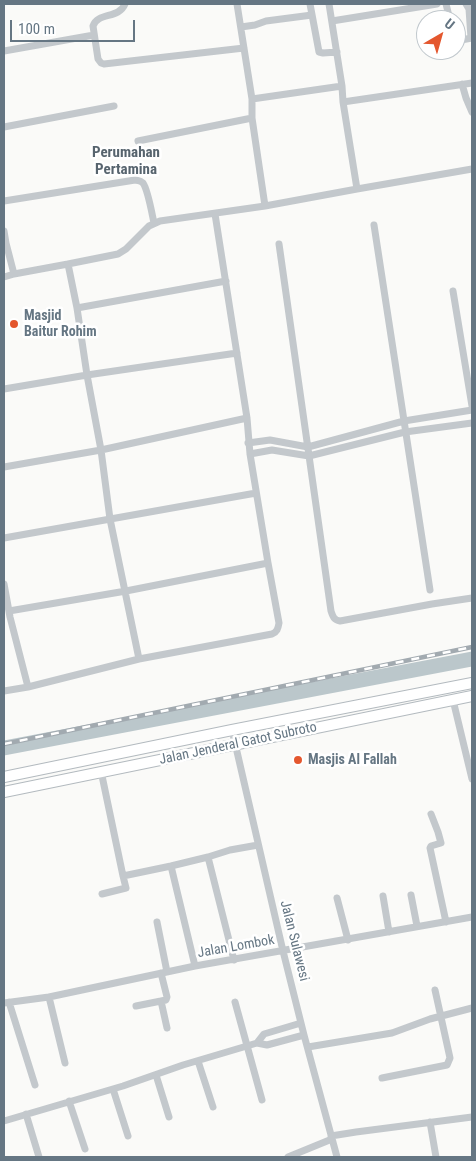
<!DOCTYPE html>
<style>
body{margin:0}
#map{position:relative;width:476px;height:1161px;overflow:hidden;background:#fafaf8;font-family:"Roboto Condensed",sans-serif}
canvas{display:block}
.frame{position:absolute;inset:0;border:5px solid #657683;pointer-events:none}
.north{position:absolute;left:416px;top:10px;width:50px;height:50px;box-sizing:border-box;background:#fff;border:1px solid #c1c8cd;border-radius:50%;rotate:38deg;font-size:14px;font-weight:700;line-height:20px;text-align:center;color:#657683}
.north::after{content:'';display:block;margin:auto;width:18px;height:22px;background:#e4572e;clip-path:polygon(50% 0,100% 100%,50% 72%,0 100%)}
.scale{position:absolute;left:10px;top:20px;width:125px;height:22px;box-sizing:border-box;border:2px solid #657683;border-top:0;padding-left:6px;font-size:15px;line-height:18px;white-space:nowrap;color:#657683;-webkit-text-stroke:4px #fff;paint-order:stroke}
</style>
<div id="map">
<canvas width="476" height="1161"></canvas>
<div class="frame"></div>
<div class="north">U</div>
<div class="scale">100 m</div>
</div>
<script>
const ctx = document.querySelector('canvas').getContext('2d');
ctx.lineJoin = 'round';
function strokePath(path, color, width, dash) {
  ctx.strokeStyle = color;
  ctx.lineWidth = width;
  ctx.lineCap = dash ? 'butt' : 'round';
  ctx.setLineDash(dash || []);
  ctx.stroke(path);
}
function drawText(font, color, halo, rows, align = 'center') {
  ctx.font = font + ' "Roboto Condensed",sans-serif';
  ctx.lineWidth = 5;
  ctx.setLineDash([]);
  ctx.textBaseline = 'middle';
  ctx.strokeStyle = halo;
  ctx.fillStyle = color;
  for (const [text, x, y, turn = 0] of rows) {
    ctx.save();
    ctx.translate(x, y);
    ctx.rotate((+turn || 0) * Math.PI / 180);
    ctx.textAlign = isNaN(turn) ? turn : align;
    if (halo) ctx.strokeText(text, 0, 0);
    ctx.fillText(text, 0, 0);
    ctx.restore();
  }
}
const river = new Path2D(`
 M4,748l468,-89`);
const minor = new Path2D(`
 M125,4c-6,15 -27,8 -32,22l5,33 3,4 3,1 140,-16
 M310,4l9,48 4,1 14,-1
 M446,4l4,16
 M466,4l3,5 2,29
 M332,21l105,-17
 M241,27l14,-2 11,-4 46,-6
 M456,38l5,2 11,-2
 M4,51l90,-16
 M462,84l4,14 6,14
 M342,86l1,16 14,87
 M252,99l90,-13 -13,-82
 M343,102l129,-19
 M4,127l110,-21
 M138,141l114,-23
 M4,201l131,-21c4,1 5,0 8,3 5,7 9,31 11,40
 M265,206l92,-17 115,-20
 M374,225l56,365
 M4,231l2,12 8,31 54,-10 50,-10 8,-5 23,-23 11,-5 105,-15 -13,-88v-19l-15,-95
 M279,244l52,367c2,6 3,9 9,10l92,-17 40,-6
 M4,277l10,-3
 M453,291l19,115
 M77,308l149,-27
 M4,389l83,-14 150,-22
 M248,443l22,-3 38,7 96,-26 68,-11
 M250,454l22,-4 37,6 96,-24 67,-9
 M4,467l97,-17 146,-32
 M4,538l252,-45
 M4,584l6,33 18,70 111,-28 -29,-140 -9,-69 -14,-75 -10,-67 -9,-44
 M9,611l117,-20 142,-28 -18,-109 -3,-36 -32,-204
 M139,659l133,-25c5,-2 6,-5 7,-11l-11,-60
 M4,691l24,-4
 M453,700l19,79
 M232,730l51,221 21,84 33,122
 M101,771l22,105
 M431,814l7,18 3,11 -10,3 -1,2 16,74
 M208,857l22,-7 28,-5
 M171,866l24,100
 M102,894l24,-6 -3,-12 48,-10 37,-9 26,103
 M411,895l6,31
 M383,896l6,36
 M337,898l11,42
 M157,922l10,50
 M49,997l16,66
 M161,1001l6,27
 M9,1002l26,83
 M235,1002l27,98
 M4,1003l45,-6 146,-31 277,-49
 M136,1006l30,-6 1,-3 -6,-24
 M301,1023l-37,11 -7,9 10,2 37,-10
 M308,1047l84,-14 38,-14 42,-11
 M198,1061l15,46
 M156,1075l13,42
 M382,1078l65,-13 3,-7 -15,-68
 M113,1089l15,47
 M69,1101l16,48
 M26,1114l13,43
 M4,1121l119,-35 60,-21 74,-22
 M430,1122l6,35
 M331,1136l25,-4 116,-15
 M288,1157l44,-18`);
const secondary = new Path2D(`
 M4,777l228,-47 240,-47
 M4,792l468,-96`);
const rail = new Path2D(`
 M4,744l468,-97`);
const markers = [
 [14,324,5,"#e4572e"],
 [298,760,5,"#e4572e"]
];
const poiNames = [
 ["Masjid",24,316],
 ["Baitur Rohim",24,332],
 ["Masjis Al Fallah",308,760]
];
const streetNames = [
 ["Jalan Jenderal Gatot Subroto",238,744,-12],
 ["Jalan Sulawesi",294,941,76],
 ["Jalan Lombok",236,947,-10]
];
const neighbourhoodNames = [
 ["Perumahan",126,153],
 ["Pertamina",126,170]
];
strokePath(river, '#bbc7cb', 15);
strokePath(secondary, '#b3babf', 12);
strokePath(minor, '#c3c8cc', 7);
strokePath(secondary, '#fff', 10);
strokePath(rail, '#a2aab0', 4.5);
strokePath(rail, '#fff', 2.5, [8]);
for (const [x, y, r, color] of markers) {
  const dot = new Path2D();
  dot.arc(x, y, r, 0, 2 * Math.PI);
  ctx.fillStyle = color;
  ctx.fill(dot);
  strokePath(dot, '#fff', 2);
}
drawText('bold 14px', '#657683', '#fff', poiNames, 'left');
drawText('14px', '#657683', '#fff', streetNames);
drawText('bold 15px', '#57646e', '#fff', neighbourhoodNames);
</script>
